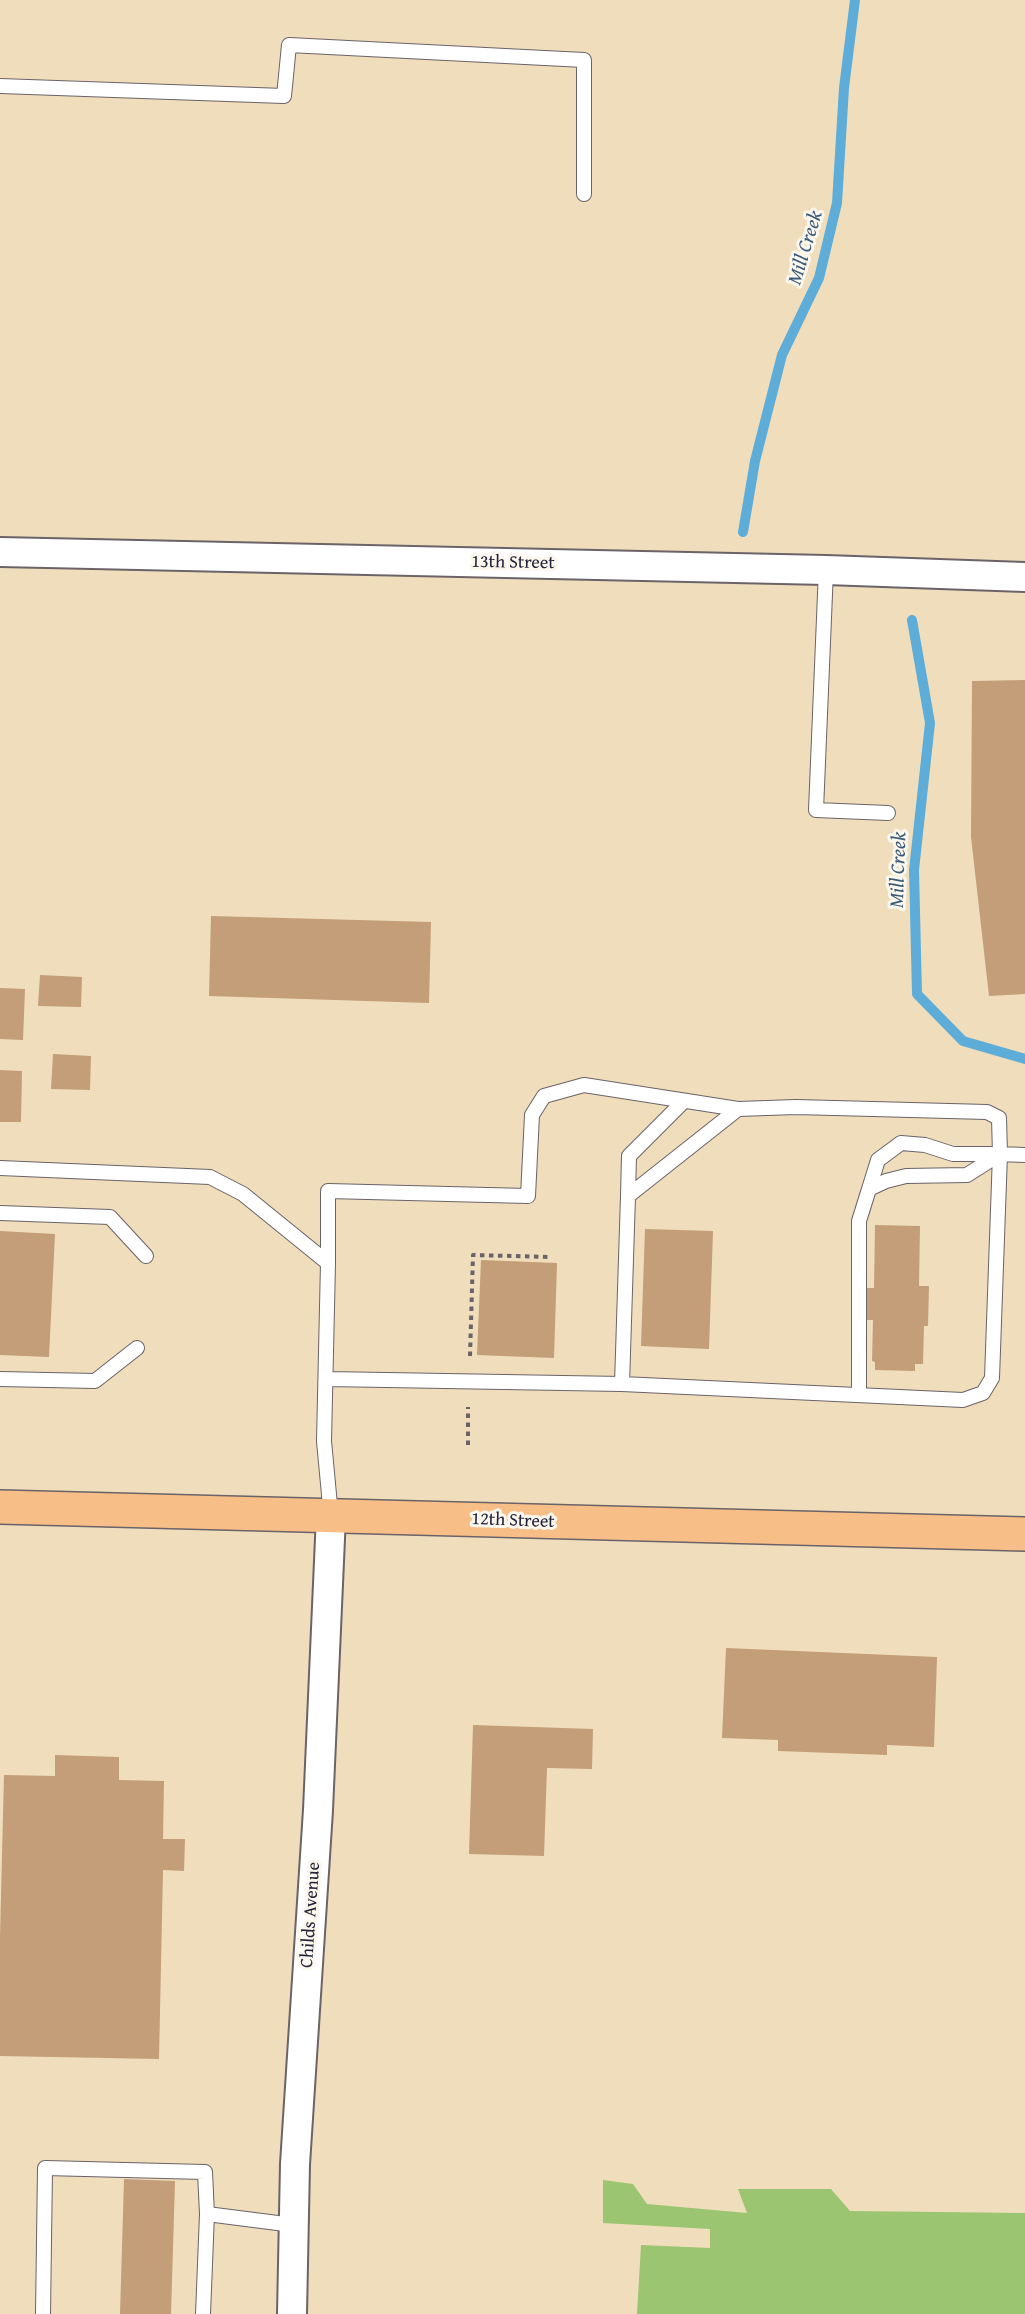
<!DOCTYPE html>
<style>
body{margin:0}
canvas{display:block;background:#efddbc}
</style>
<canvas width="1025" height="2314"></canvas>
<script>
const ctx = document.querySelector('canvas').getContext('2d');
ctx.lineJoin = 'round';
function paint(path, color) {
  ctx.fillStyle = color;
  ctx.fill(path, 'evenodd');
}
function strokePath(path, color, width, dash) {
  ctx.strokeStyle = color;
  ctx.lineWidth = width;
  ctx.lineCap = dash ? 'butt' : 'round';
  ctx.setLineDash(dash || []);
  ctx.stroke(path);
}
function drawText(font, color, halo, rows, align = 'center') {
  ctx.font = font + ' "Gentium Book Plus",serif';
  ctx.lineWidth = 6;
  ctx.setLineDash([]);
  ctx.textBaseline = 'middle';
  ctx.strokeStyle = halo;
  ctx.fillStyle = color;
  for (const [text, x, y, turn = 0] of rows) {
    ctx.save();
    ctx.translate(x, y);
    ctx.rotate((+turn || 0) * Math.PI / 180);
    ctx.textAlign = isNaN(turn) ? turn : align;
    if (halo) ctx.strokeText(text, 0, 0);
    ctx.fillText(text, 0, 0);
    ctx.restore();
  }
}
const green = new Path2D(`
 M603,2180l30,4 14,20 100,9 -9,-24h93l19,22 175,2v101h-388l4,-69 69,3v-19l-107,-6z`);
const stream = new Path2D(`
 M743,532l12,-71 27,-106 37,-77 18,-75 7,-115 11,-88
 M912,620l18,103 -16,147 3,124 46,47 62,18`);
const building = new Path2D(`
 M1025,680v314l-36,2 -18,-159 1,-156z
 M211,916l220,6 -2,81 -220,-7z
 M40,975l42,2 -1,30 -43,-1z
 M0,988l25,1 -2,51 -23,-1z
 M53,1054l38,2 -1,34 -39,-1z
 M0,1070l22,1 -1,51h-21z
 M875,1225l45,1 -1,60h10l-1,40h-4l-1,38h-8v7l-40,-1v-8l-3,-1 1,-41h-9l1,-32h9z
 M645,1229l68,2 -4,118 -68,-3z
 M0,1231l55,3 -6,123 -49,-2z
 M481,1260l76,3 -3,95 -77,-3z
 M726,1648l211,9 -3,90 -47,-2v10l-109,-4v-11l-56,-2z
 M473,1725l120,4 -1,40 -45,-1 -3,88 -75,-2z
 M55,1755l64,2v23l45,1 -1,58h22l-1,32 -21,-1 -4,189 -159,-3v-119l4,-162 51,1z
 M124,2179l51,2 -4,133h-51z`);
const path = new Path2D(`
 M470,1356l3,-101 78,2
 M468,1445v-38`);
const lane = new Path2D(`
 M0,86l284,10 5,-51 295,15v134
 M826,570l-10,240 72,3
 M0,1168l210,9 33,17 85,69 -4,178 7,75
 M869,1189l9,-29 23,-17 24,2 28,9h47
 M628,1196l1,-40 55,-55
 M0,1213l110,4 36,39
 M328,1263v-72l200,5 4,-81 12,-19 40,-11 154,24 58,-2 191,5 12,6 1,36
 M0,1379l95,2 42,-33
 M327,1379l295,5 341,16 20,-7 9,-15 8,-224 25,1
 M622,1384l6,-188 110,-87
 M859,1395v-174l10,-32 17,-8 20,-5 61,-1 33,-21
 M43,2314l2,-146 160,4 2,42 86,11
 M203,2314l4,-100`);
const street = new Path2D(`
 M0,552l826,18 199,7
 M292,2314l3,-150 23,-354 13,-294`);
const primary = new Path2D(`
 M0,1507l1025,27`);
const streetNames = [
 ["13th Street",513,563,1],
 ["12th Street",513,1521,2],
 ["Childs Avenue",311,1915,-86]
];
const waterNames = [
 ["Mill Creek",806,248,-73],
 ["Mill Creek",899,870,-88]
];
paint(green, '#9bc571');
strokePath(stream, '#5eadd8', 10);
paint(building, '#c39e78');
strokePath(lane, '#6a6368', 16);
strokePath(street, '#6a6368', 32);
strokePath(primary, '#6a6368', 36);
strokePath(path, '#6a6368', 4, [4.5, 4.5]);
strokePath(lane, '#fff', 14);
strokePath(street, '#fff', 28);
strokePath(primary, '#f7be87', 33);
drawText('18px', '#22223b', '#fbf7ec', streetNames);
drawText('italic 20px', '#3a5a7a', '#fbf7ec', waterNames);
</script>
